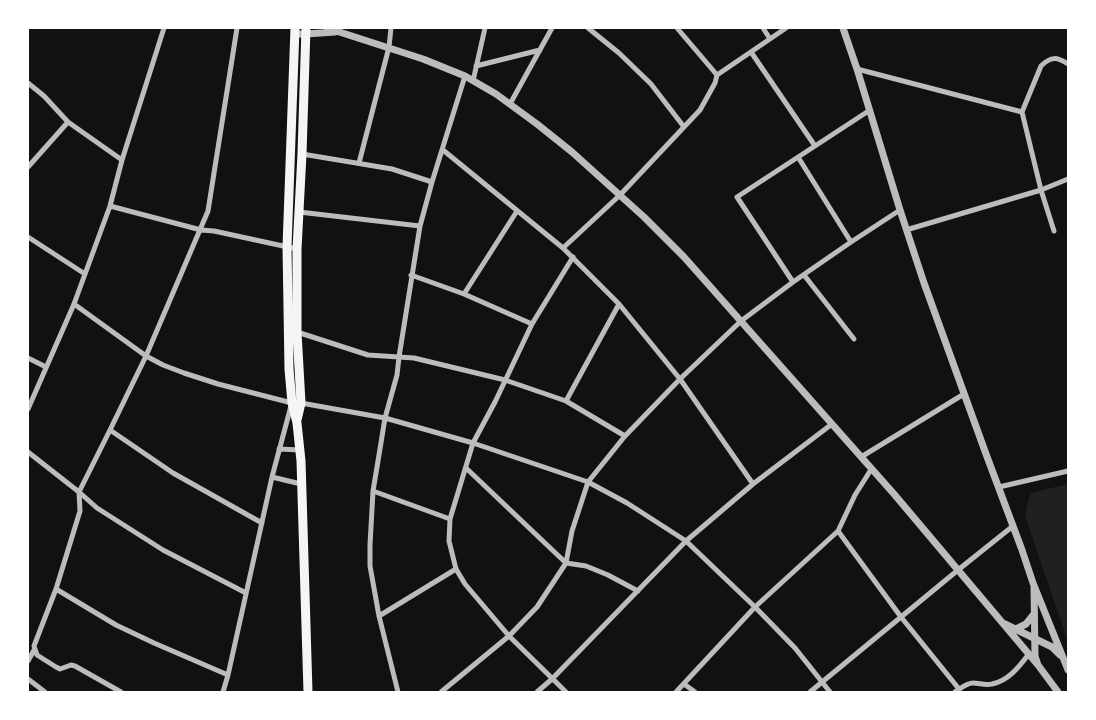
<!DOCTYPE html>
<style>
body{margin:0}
#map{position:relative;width:1096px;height:720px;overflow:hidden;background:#111;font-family:Mulish,sans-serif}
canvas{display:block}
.frame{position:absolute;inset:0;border:29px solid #fff;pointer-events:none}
</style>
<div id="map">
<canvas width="1096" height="720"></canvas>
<div class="frame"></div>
</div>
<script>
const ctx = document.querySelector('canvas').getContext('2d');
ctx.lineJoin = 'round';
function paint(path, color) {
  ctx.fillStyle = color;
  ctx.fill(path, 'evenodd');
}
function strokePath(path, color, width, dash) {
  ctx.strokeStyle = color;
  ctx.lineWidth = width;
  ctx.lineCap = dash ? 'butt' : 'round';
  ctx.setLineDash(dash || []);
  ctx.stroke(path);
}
const green = new Path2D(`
 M1068,484v158l-43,-126 5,-23z`);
const minor = new Path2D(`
 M588,28l31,25 32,31 33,43
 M763,28l7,11
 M751,52l64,94
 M476,66l64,-16
 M857,69l165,43 19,-46c10,-10 16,-9 27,-2
 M717,75l69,-47
 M473,81l12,-53
 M28,83l16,13 24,26
 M510,104l42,-76
 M1022,112l19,78 13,41
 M443,150l120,98 56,56 61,75 73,105
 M302,154l90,15 40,13
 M798,157l53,85
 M359,163l30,-116 2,-19
 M28,167l40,-45 54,38
 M110,206l91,24 13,1 83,18
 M299,212l121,14
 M906,230l135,-40 27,-11
 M28,237l57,37
 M563,248l57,-53 80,-85 15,-27 2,-8 -40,-47
 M411,275l53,19 68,30
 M804,275l50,64
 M793,282l-56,-85 133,-87
 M464,294l53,-83
 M74,304l72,52 17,9 21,8 34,11 74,19
 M297,332l71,23 46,3 91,22 61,21 59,35
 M28,358l18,9
 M566,401l53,-97
 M301,403l84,15 88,25 115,39 39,21 59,38 69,66 40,41 35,44
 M28,409l46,-105 36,-98 12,-46 42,-132
 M110,430l36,-74 62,-145 29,-183
 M279,449l21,1
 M28,452l51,40 18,16 66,42 83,43
 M861,457l103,-63
 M466,468l100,95 20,3 22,9 30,16
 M272,477l29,7
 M999,487l69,-16
 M373,491l77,28
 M838,531l17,-36 17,-27
 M56,589l60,36 38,18 74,32
 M379,616l77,-47
 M28,661l6,-11
 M28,679l17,13
 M684,684l11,8
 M121,692l-46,-26 -4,-1 -11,4 -4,-2 -19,-12 -3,-9 22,-57 24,-78 -1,-19 31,-62 63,43 89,50
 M223,692l5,-17 44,-198 19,-71
 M398,692l-19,-76 -9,-50v-21l3,-54 6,-36 6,-37 12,-43 2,-18 21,-131 12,-44 33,-106
 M441,692l68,-56 28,-29 29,-44 6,-32 16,-49 37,-46 55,-57 61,-58 52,-39 58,-40 49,-32
 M537,692l15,-13 134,-138 67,-57 79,-60
 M566,692l-57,-56 -44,-52 -9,-15 -7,-28 1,-22 23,-76 22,-41 37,-78 41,-67
 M676,692l79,-85 83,-76 63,86 58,72
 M810,692l148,-122 55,-44
 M955,692c5,-3 11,-9 18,-9 6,0 13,3 19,1 16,-3 27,-17 36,-29`);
const tertiary = new Path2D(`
 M327,28l96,31 42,17 31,18 41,30 35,28 72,65 40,40 210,237 144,171
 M843,28l14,41 43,141 24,73 62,171 36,96 11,33 35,87
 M295,34h11l29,-2
 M1034,588l1,68 3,9 20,27
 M1005,624l47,23 8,8
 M1016,629l10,-5 8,-10`);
const primary = new Path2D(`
 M295,28l-8,219 2,122 3,34 5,20 4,38 7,231
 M297,420l4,-17 -4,-71v-83l5,-95 4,-126`);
paint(green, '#202020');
strokePath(minor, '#bcbcbc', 5);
strokePath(tertiary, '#bcbcbc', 7);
strokePath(primary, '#f5f5f5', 9);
</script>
